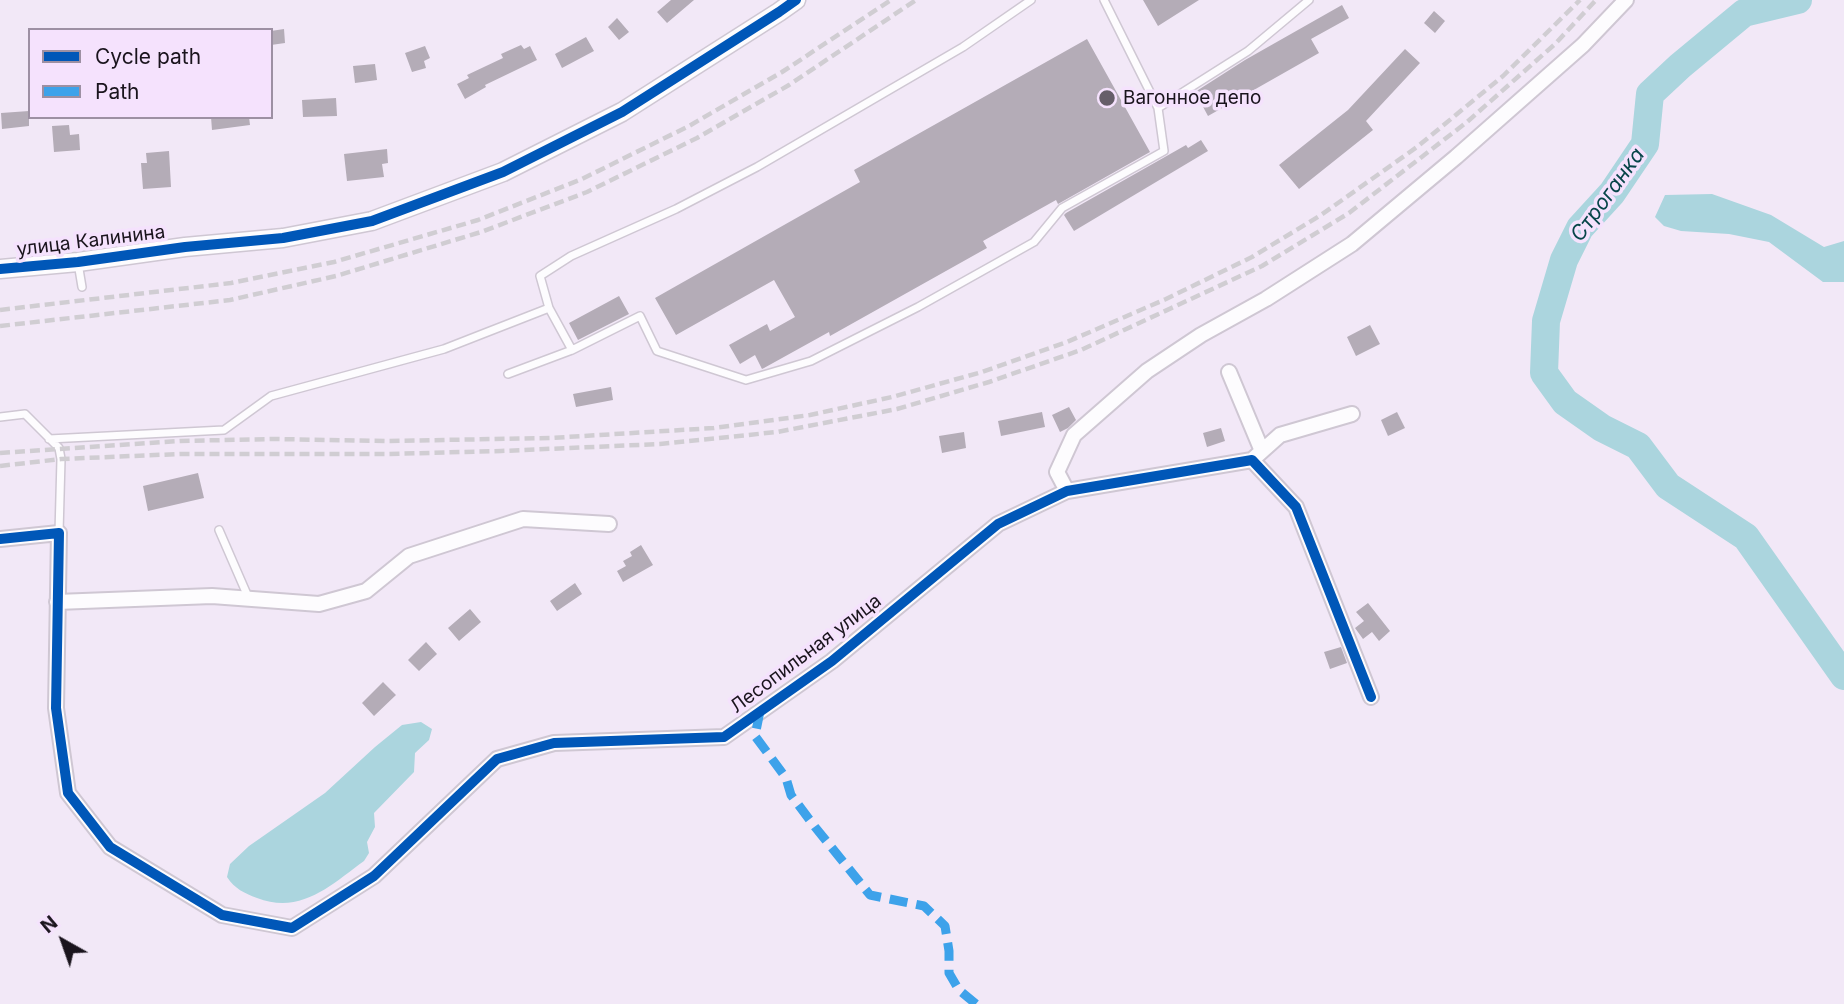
<!DOCTYPE html>
<meta charset="utf-8">
<style>
body{margin:0}
#map{position:relative;width:1844px;height:1004px;overflow:hidden;background:#f2e8f7;font-family:Inter,sans-serif}
canvas{display:block}
.legend{position:absolute;left:28px;top:28px;width:245px;height:91px;box-sizing:border-box;background:#f5e2fd;border:2px solid #9d90a3;margin:0;padding:9px 12px;list-style:none;font-size:21px;color:#1a141d}
.legend li{display:flex;align-items:center;gap:14px;height:35px}
.legend b{width:35px;border:2px solid #9d90a3}
.north{position:absolute;left:28px;top:906px;width:70px;height:70px;-webkit-text-stroke:5px #f5e2fd;paint-order:stroke;rotate:320deg;font-size:19px;font-weight:700;line-height:28px;text-align:center;color:#1a141d}
.north::after{content:'';display:block;margin:auto;width:24px;height:32px;background:#1a141d;clip-path:polygon(50% 0,100% 100%,50% 72%,0 100%)}
</style>
<div id="map">
<canvas width="1844" height="1004"></canvas>
<ul class="legend">
<li><b style="height:9px;background:#0057b8"></b>Cycle path</li>
<li><b style="height:9px;background:#3da2ea"></b>Path</li>
</ul>
<div class="north">N</div>
</div>
<script>
const ctx = document.querySelector('canvas').getContext('2d');
ctx.lineJoin = 'round';
function paint(path, color) {
  ctx.fillStyle = color;
  ctx.fill(path, 'evenodd');
}
function strokePath(path, color, width, dash) {
  ctx.strokeStyle = color;
  ctx.lineWidth = width;
  ctx.lineCap = dash ? 'butt' : 'round';
  ctx.setLineDash(dash || []);
  ctx.stroke(path);
}
function drawText(font, color, halo, rows, align = 'center') {
  ctx.font = font + ' Inter,sans-serif';
  ctx.lineWidth = 7;
  ctx.setLineDash([]);
  ctx.textBaseline = 'middle';
  ctx.strokeStyle = halo;
  ctx.fillStyle = color;
  for (const [text, x, y, turn = 0] of rows) {
    ctx.save();
    ctx.translate(x, y);
    ctx.rotate((+turn || 0) * Math.PI / 180);
    ctx.textAlign = isNaN(turn) ? turn : align;
    if (halo) ctx.strokeText(text, 0, 0);
    ctx.fillText(text, 0, 0);
    ctx.restore();
  }
}
const water = new Path2D(`
 M1712,194l59,21 53,32 20,-6v41h-21l-54,-40 -40,-8 -48,-3 -17,-5 -9,-9 10,-22z
 M421,722l11,7 -3,11 -14,13 -1,19 -40,41 1,14 -8,15 2,11 -5,8c-33,24 -63,54 -107,37 -13,-5 -22,-9 -30,-21l3,-13 19,-18 76,-53 50,-46 27,-22z`);
const river = new Path2D(`
 M1798,0l-54,13 -64,53 -30,28 -5,50 -33,49 -32,35 -16,32 -18,61 -2,52 21,29 37,26 36,18 30,40 78,51 98,139`);
const building = new Path2D(`
 M671,0h23l-27,23 -10,-11z
 M1143,0h56l-41,26z
 M1342,5l7,13 -38,21 8,14 -111,63 -13,-24 50,-32z
 M1434,11l11,10 -10,12 -11,-10z
 M617,18l12,14 -10,8 -11,-13z
 M284,29l1,14 -14,2v-14z
 M586,37l8,14 -32,17 -7,-14z
 M1087,39l63,113 -92,52 -2,-4 -73,41 4,7 -157,88 -1,-4 -65,36 -2,1 -7,-14 -15,9 -11,-19 38,-21 3,7 25,-14 -21,-37 -98,55 -21,-37 205,-116 -6,-12z
 M521,45l3,4 6,-3 7,14 -52,25 1,2 -21,12 -8,-15 12,-6 -2,-3 36,-17 -2,-4z
 M425,46l5,12 -6,3 2,7 -14,4 -7,-19z
 M1405,49l15,14 -54,58 7,9 -74,59 -20,-24 69,-55z
 M375,64l2,16 -22,3 -2,-17z
 M336,98l1,18 -34,1 -1,-17z
 M29,111v15l-27,3 -1,-16z
 M211,117h38l1,8 -38,5z
 M69,125l1,10 9,-1 1,16 -26,2 -2,-26z
 M1201,140l7,11 -134,80 -10,-16 2,-2 120,-68 2,3z
 M387,149l1,14 -6,1 2,13 -37,4 -3,-27z
 M169,151l2,36 -28,2 -2,-26h6l-1,-10z
 M619,296l10,18 -51,26 -9,-17z
 M1370,325l10,19 -24,12 -9,-19z
 M611,387l2,13 -37,7 -3,-13z
 M1069,407l7,13 -8,8 -8,4 -8,-17z
 M1042,412l3,15 -44,9 -3,-15z
 M1397,412l8,16 -17,8 -7,-16z
 M1221,428l4,13 -18,6 -4,-14z
 M964,432l2,16 -24,5 -3,-17z
 M198,473l6,25 -56,13 -5,-25z
 M641,545l12,20 -30,17 -6,-11 9,-5 -3,-5 9,-5 -2,-4z
 M575,583l7,11 -25,17 -7,-10z
 M1368,603l22,28 -11,10 -7,-9 -9,7 -8,-11 9,-7 -8,-9z
 M470,609l11,13 -22,19 -11,-13z
 M426,642l11,12 -18,17 -11,-11z
 M1341,647l6,16 -17,6 -6,-17z
 M383,682l13,13 -22,21 -12,-13z`);
const service = new Path2D(`
 M1104,0l54,108 90,-57 61,-51
 M78,263l4,24
 M549,308l23,42 68,-34 17,35 89,29 65,-19 107,-54 116,-65 28,-34 102,-57 -6,-43
 M508,374l64,-24
 M0,417l25,-3 34,34 2,11 -2,74
 M49,439l175,-9 47,-34 173,-47 105,-41 -9,-32 31,-20 105,-47 81,-42 206,-120 68,-47
 M219,530l30,69`);
const minor = new Path2D(`
 M1229,372l33,79
 M1252,460l28,-25 72,-21
 M1067,491l-10,-19 17,-37 73,-64 54,-36 65,-36 86,-55 104,-87 127,-112 43,-45
 M0,539l59,-6 -3,175 12,85 42,54 112,68 70,13 82,-52 123,-117 57,-16 170,-6 108,-76 166,-137 69,-33 185,-31 44,47 75,190
 M57,602l155,-6 107,8 47,-13 43,-35 114,-37 86,5`);
const tertiary = new Path2D(`
 M0,269l78,-7 107,-15 98,-9 89,-17 131,-49 119,-60 157,-100 17,-12`);
const rail = new Path2D(`
 M0,310l231,-27 103,-21 144,-42 104,-41 107,-53 93,-54 109,-72
 M0,326l230,-26 106,-24 145,-44 106,-40 110,-54 92,-53 127,-85
 M0,453l180,-12 94,-2 113,2 164,-3 163,-10 96,-13 82,-18 90,-25 85,-30 99,-43 86,-42 69,-42 96,-68 86,-71 77,-76
 M0,466l61,-7 119,-5h208l113,-3 159,-7 117,-12 120,-23 92,-27 92,-32 181,-84 87,-53 118,-91 88,-78 41,-44`);
const quiet = new Path2D(`
 M760,711l-5,25 31,42 5,17 24,32 55,68 54,11 21,20 4,25v22l10,17 17,14`);
const cycleway = new Path2D(`
 M0,269l78,-7 107,-15 98,-9 89,-17 131,-49 119,-60 157,-100 17,-12
 M0,539l59,-6 -3,175 12,85 42,54 112,68 70,13 82,-52 123,-117 57,-16 170,-6 108,-76 166,-137 69,-33 185,-31 44,47 75,190`);
const markers = [
 [1107,98,9,"#665e69"]
];
const poiNames = [
 ["Вагонное депо",1123,98]
];
const streetNames = [
 ["улица Калинина",91,241,-7],
 ["Лесопильная улица",806,654,-37]
];
const waterNames = [
 ["Строганка",1608,195,-54]
];
paint(water, '#abd5de');
strokePath(river, '#abd5de', 28);
paint(building, '#b4acb7');
strokePath(service, '#cfc7d3', 10);
strokePath(minor, '#cfc7d3', 18);
strokePath(tertiary, '#cfc7d3', 21);
strokePath(service, '#fdfcfe', 7);
strokePath(minor, '#fdfcfe', 14);
strokePath(tertiary, '#fdfcfe', 18);
strokePath(rail, '#d0cdd2', 4.5, [10, 5]);
strokePath(quiet, '#3da2ea', 9, [18, 9]);
strokePath(cycleway, '#0057b8', 10);
for (const [x, y, r, color] of markers) {
  const dot = new Path2D();
  dot.arc(x, y, r, 0, 2 * Math.PI);
  ctx.fillStyle = color;
  ctx.fill(dot);
  strokePath(dot, '#f5e2fd', 2.5);
}
drawText('19px', '#1a141d', '#f5e2fd', poiNames, 'left');
drawText('19px', '#1a141d', '#f5e2fd', streetNames);
drawText('italic 21px', '#074549', '#f5e2fd', waterNames);
</script>
